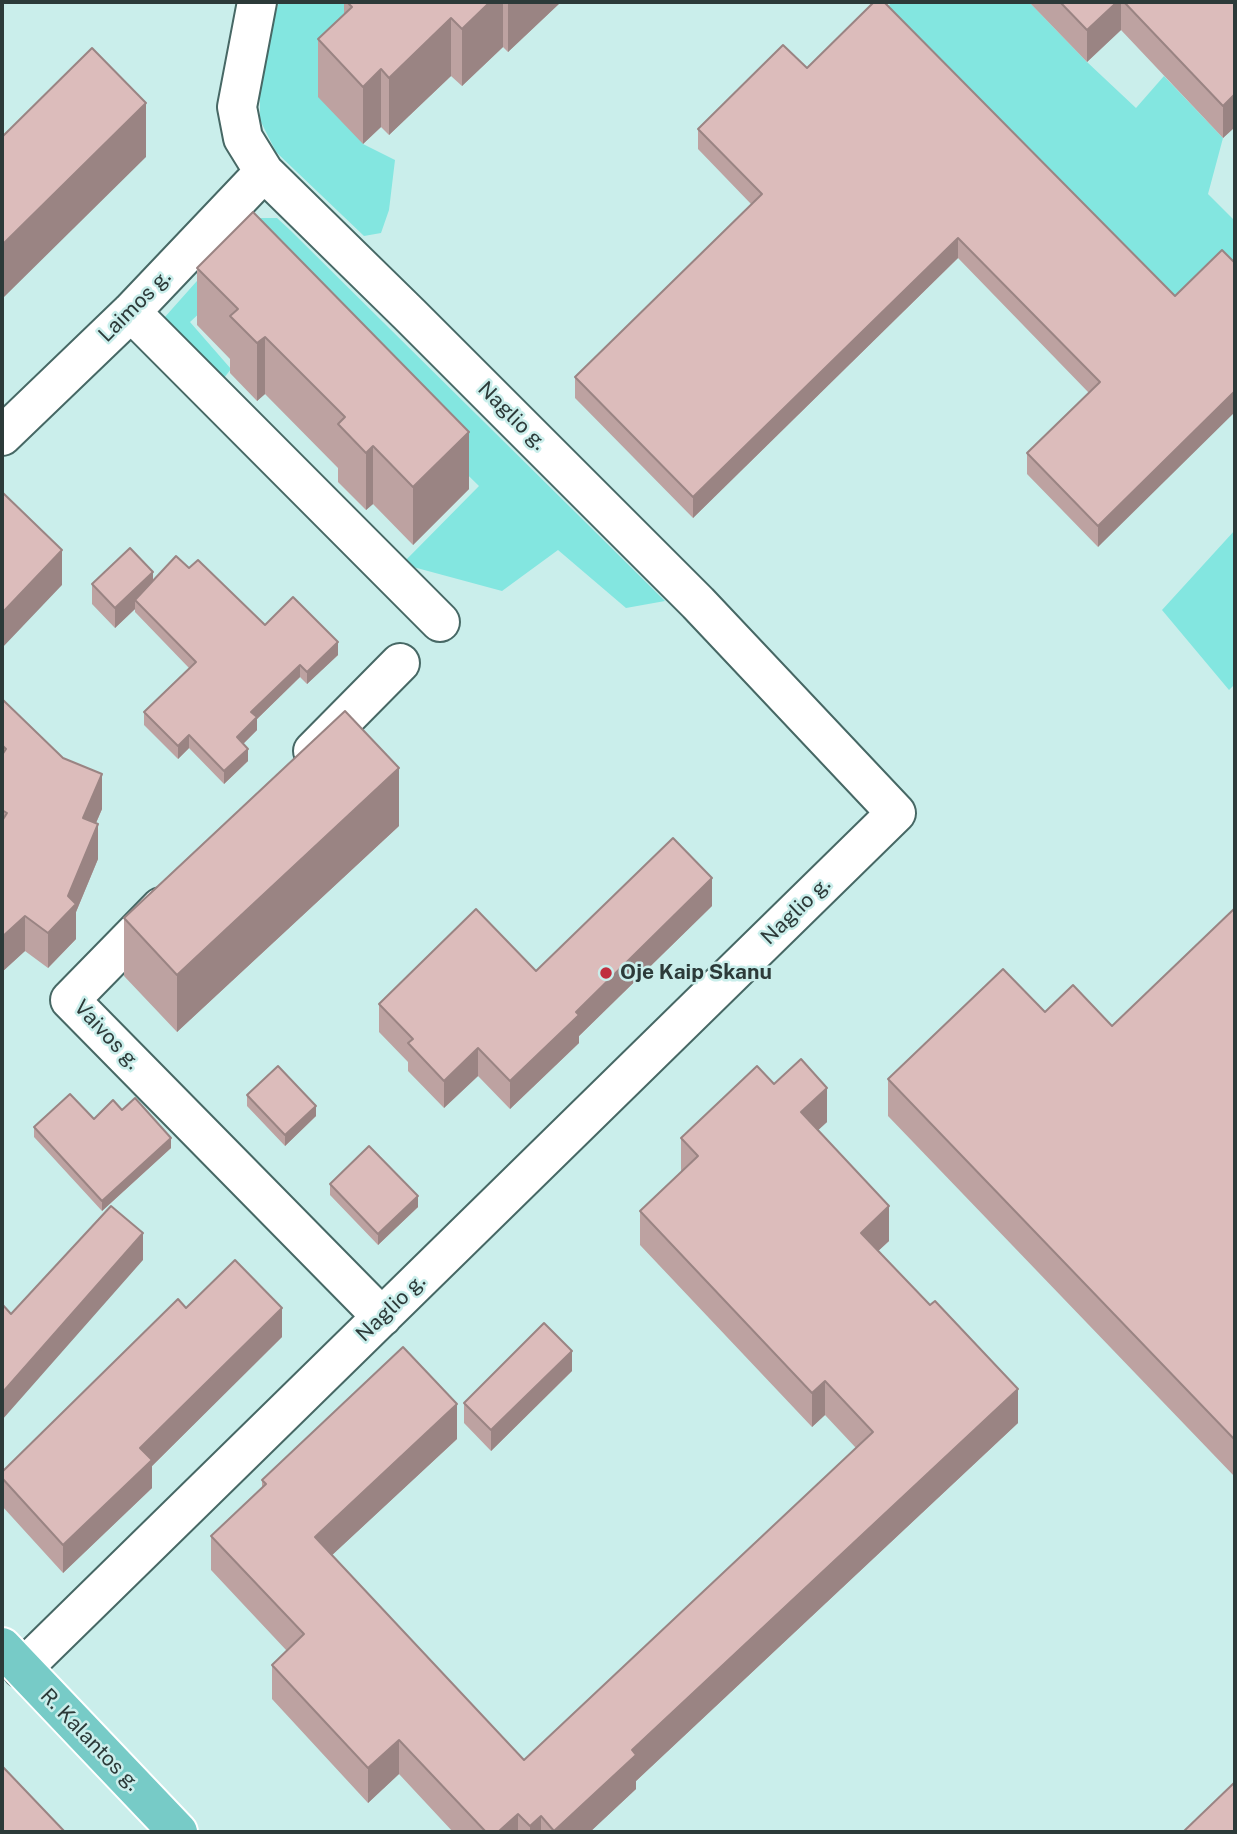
<!DOCTYPE html>
<style>
body{margin:0}
#map{position:relative;width:1237px;height:1834px;overflow:hidden;background:#caeeeb;font-family:"Public Sans",sans-serif}
canvas{display:block}
.frame{position:absolute;inset:0;border:4px solid #2c3a39;pointer-events:none}
</style>
<div id="map">
<canvas width="1237" height="1834"></canvas>
<div class="frame"></div>
</div>
<script>
const ctx = document.querySelector('canvas').getContext('2d');
ctx.lineJoin = 'round';
function paint(path, color) {
  ctx.fillStyle = color;
  ctx.fill(path, 'evenodd');
}
function strokePath(path, color, width, dash) {
  ctx.strokeStyle = color;
  ctx.lineWidth = width;
  ctx.lineCap = dash ? 'butt' : 'round';
  ctx.setLineDash(dash || []);
  ctx.stroke(path);
}
function drawText(font, color, halo, rows, align = 'center') {
  ctx.font = font + ' "Public Sans",sans-serif';
  ctx.lineWidth = 5;
  ctx.setLineDash([]);
  ctx.textBaseline = 'middle';
  ctx.strokeStyle = halo;
  ctx.fillStyle = color;
  for (const [text, x, y, turn = 0] of rows) {
    ctx.save();
    ctx.translate(x, y);
    ctx.rotate((+turn || 0) * Math.PI / 180);
    ctx.textAlign = isNaN(turn) ? turn : align;
    if (halo) ctx.strokeText(text, 0, 0);
    ctx.fillText(text, 0, 0);
    ctx.restore();
  }
}
const green = new Path2D(`
 M279,2h121l-37,142 32,16 -6,50 -8,23 -17,3 -88,-84 -16,-32v-53z
 M892,2h137l58,60 49,46 28,-32 59,62 -15,56 27,27v62l-60,34 -296,-300z
 M253,218h24l13,12 375,371 -39,7 -68,-58 -56,41 -100,-27 77,-78 -227,-222 -62,58 41,47 -11,14 -56,-65z
 M1235,530v154l-6,6 -67,-80z`);
const minor = new Path2D(`
 M131,312l309,310
 M2,436l129,-124 133,-140
 M313,751l87,-88
 M161,907l-91,93 312,317
 M22,1669l874,-856 -198,-210 -288,-288 -146,-143 -21,-34 -6,-31 20,-105`);
const major = new Path2D(`
 M2,1647l176,185`);
const wall = new Path2D(`
 M344,2h217l-53,50 -5,-5 -41,39 -11,-10 -62,59 -8,-8 -18,17 -45,-47v-58l26,-25z
 M1029,2h206v125l-12,11 -102,-108 -34,32z
 M807,68l368,228 -77,251 -71,-73v-21l62,-60 -131,-135 -265,260 -118,-120v-21l176,-173 -53,-55v-20z
 M197,268l272,221 -56,56 -40,-41 -7,6 -28,-28v-14l-73,-74 -8,7 -27,-28v-14l-33,-34z
 M189,568l76,57 73,30 -31,29 -7,-7 -43,42v11l-14,14 5,17 -24,23 -35,-36 -11,11 -34,-34v-13l45,-44 -54,-56v-3l-20,19 -23,-24v-20l61,-3z
 M2,699l100,110 -6,14 2,36 -22,53v27l-28,29 -23,-17 -23,21z
 M399,826l-222,206 -53,-56v-58z
 M712,906l-133,130v7l-69,66 -32,-33 -34,32 -36,-37v-9l-29,-30v-28l157,-33z
 M1235,908v569l-347,-361v-37l157,-67 67,14z
 M774,1084l53,38 -9,8 71,111 -11,10 140,172 -382,358v8l-46,43h-137l-54,-58 -31,29 -96,-104v-34l15,-14 -76,-81v-34l51,-48v-8l195,-41 -125,116 192,205 332,-312 -31,-33 -13,12 -172,-182v-34l41,-39v-34z
 M247,1095l69,21 -31,30 -38,-40z
 M122,1110l49,38 -69,63 -68,-74v-10l60,-8z
 M330,1184l88,23 -40,38 -48,-50z
 M186,1308l96,29 -130,129v22l-89,85 -61,-67v-34z
 M572,1371l-81,80 -27,-28v-20z`);
const shadedWall = new Path2D(`
 M490,2h13v45l-41,39v-57z
 M508,2h53l-53,50z
 M1117,2h4v28l-34,32v-32z
 M451,18v58l-62,59v-57z
 M381,69v58l-18,17v-57z
 M1235,94v33l-12,11v-32z
 M146,103v54l-144,142v-54z
 M958,238v20l-265,260v-21z
 M265,337v57l-8,7v-58z
 M1235,391v21l-137,135v-21z
 M469,432v57l-56,56v-58z
 M373,446v58l-7,6v-57z
 M62,550v35l-60,63v-35z
 M153,572v21l-18,7v9l-20,19v-20z
 M338,642v13l-31,29v-12z
 M300,665v12l-43,42v11l-20,20v-13l14,-25z
 M189,735v13l-11,11v-13z
 M248,749v12l-24,23v-13z
 M399,768v58l-222,206v-57z
 M102,774v35l-19,44v-35z
 M98,824v35l-22,53v27l-28,29v-35l20,-37z
 M712,878v28l-133,130v7l-69,66v-28l66,-69z
 M25,916v35l-23,21v-35z
 M478,1048v28l-34,32v-27z
 M827,1088v34l-26,24v-34z
 M316,1106v10l-31,30v-11z
 M171,1138v10l-69,63v-10z
 M418,1196v11l-40,38v-11z
 M889,1206v35l-28,26v-34z
 M143,1233v27l-141,160v-27z
 M282,1308v29l-130,129v22l-89,85v-28l77,-97z
 M572,1351v20l-81,80v-21z
 M825,1381v34l-13,12v-34z
 M1018,1389v34l-382,358v8l-46,43h-36l78,-82z
 M457,1404v35l-142,132v-34z
 M399,1740v34l-31,29v-35z
 M518,1814v18h-20z
 M541,1816v16h-11v-6z`);
const building = new Path2D(`
 M347,2h143l-28,27 -11,-11 -62,60 -8,-9 -18,18 -45,-48 34,-32z
 M874,2h10l291,294 47,-46 13,13v128l-137,135 -71,-73 73,-71 -142,-144 -265,259 -118,-120 187,-183 -64,-65 85,-84 24,23z
 M1060,2h57l-30,28z
 M1124,2h111v92l-12,12z
 M92,48l54,55 -144,142v-108z
 M253,212l216,220 -56,55 -40,-41 -7,7 -28,-29 7,-7 -80,-80 -8,6 -27,-27 8,-7 -41,-41z
 M2,492l60,58 -60,63z
 M130,548l23,24 -38,36 -23,-24z
 M176,556l13,12 9,-8 67,65 28,-28 45,45 -31,30 -7,-7 -49,47 6,5 -20,20 11,12 -24,22 -35,-36 -11,11 -34,-34 52,-50 -61,-62z
 M2,699l61,59 39,16 -19,44 15,6 -30,72 8,8 -28,29 -23,-17 -23,21v-116l5,-8 -5,-3v-55l4,-6 -4,-4z
 M345,711l54,57 -222,207 -53,-57z
 M673,838l39,40 -136,134 3,3 -69,66 -32,-33 -34,33 -36,-38 5,-4 -34,-35 97,-95 60,62z
 M1235,908v532l-347,-361 115,-110 42,43 28,-27 39,41z
 M801,1059l26,29 -26,24 88,94 -28,27 69,72 5,-4 83,88 -386,361 4,5 -82,76 -13,-15 -11,10 -12,-12 -20,18h-12l-87,-92 -31,28 -96,-103 32,-31 -93,-98 55,-52 -4,-4 141,-133 54,57 -142,133 209,223 349,-328 -48,-51 -13,12 -172,-182 58,-55 -17,-18 76,-72 17,18z
 M278,1066l38,40 -31,29 -38,-40z
 M70,1094l24,25 19,-19 9,10 13,-12 36,40 -69,63 -68,-74z
 M369,1146l49,50 -40,38 -48,-50z
 M111,1206l32,27 -141,160v-89l9,10z
 M235,1260l47,48 -142,140 12,12 -89,85 -61,-67v-6l176,-173 8,9z
 M544,1323l28,28 -81,79 -27,-27z
 M2,1766l63,66h-63z
 M1235,1782v50h-52z`);
const markers = [
 [606,973,7,"#c02f3f"]
];
const streetNames = [
 ["Laimos g.",135,306,-45],
 ["Naglio g.",512,416,45],
 ["Naglio g.",796,911,-44],
 ["Vaivos g.",107,1035,47],
 ["Naglio g.",391,1308,-44],
 ["R. Kalantos g.",90,1740,46]
];
const poiNames = [
 ["Oje Kaip Skanu",620,973]
];
paint(green, '#83e6e0');
strokePath(minor, '#476865', 42);
strokePath(major, '#fff', 42);
strokePath(minor, '#fff', 38);
strokePath(major, '#77cbc7', 38);
paint(wall, '#bda2a1');
paint(shadedWall, '#9a8483');
paint(building, '#dcbcbb');
strokePath(building, '#9a8483', 2);
for (const [x, y, r, color] of markers) {
  const dot = new Path2D();
  dot.arc(x, y, r, 0, 2 * Math.PI);
  ctx.fillStyle = color;
  ctx.fill(dot);
  strokePath(dot, '#caeeeb', 2.5);
}
drawText('21px', '#2c3a39', '#caeeeb', streetNames);
drawText('bold 21px', '#2c3a39', '#caeeeb', poiNames, 'left');
</script>
